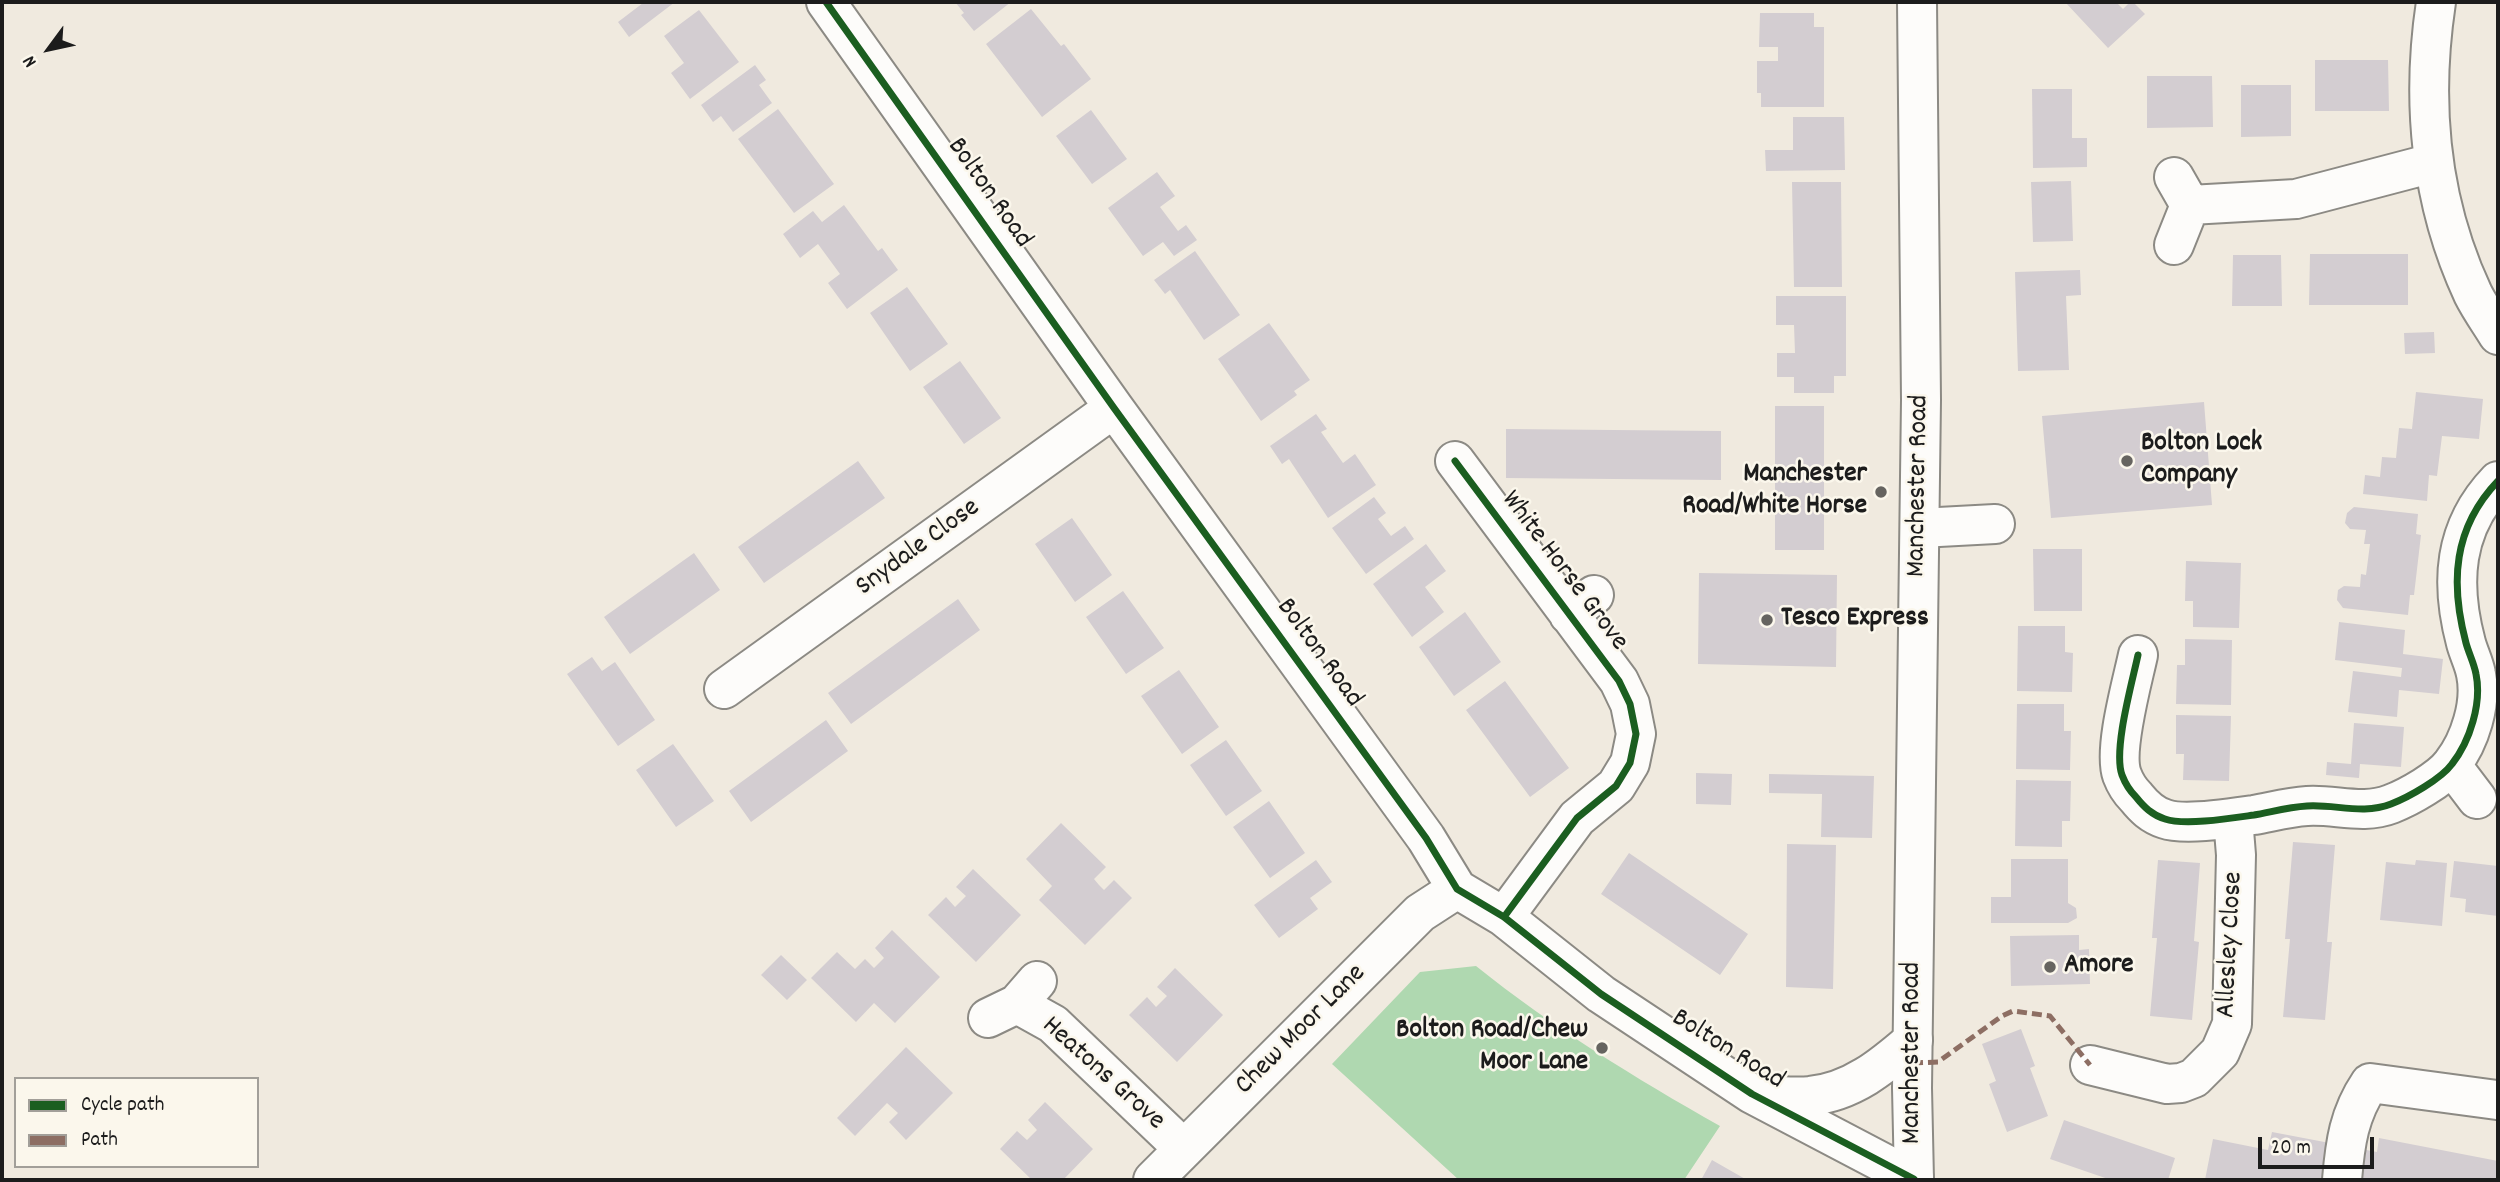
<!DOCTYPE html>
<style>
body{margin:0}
#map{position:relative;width:2500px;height:1182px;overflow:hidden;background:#f0eadf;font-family:Dekko,sans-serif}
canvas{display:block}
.frame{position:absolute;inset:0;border:4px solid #1c1c1c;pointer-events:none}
.legend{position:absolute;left:14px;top:1077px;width:245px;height:91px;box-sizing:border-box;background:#fbf7ec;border:2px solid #a29f99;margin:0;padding:9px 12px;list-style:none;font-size:21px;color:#1c1c1c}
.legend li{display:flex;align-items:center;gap:14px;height:35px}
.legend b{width:35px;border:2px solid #a29f99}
.north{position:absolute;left:14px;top:14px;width:70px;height:70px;-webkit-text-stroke:5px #fbf7ec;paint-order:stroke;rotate:237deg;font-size:19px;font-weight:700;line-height:28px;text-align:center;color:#1c1c1c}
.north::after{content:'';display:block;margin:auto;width:24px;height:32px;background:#1c1c1c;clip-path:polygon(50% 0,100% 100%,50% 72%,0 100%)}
.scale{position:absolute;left:2258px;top:1137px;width:116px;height:32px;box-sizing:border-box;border:4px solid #1c1c1c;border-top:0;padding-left:9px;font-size:21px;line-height:24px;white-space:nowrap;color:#1c1c1c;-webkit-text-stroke:5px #fbf7ec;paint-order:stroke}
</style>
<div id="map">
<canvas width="2500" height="1182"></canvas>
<div class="frame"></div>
<ul class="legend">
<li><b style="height:9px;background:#1b5e20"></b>Cycle path</li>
<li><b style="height:9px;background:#8d6e63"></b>Path</li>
</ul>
<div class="north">N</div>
<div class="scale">20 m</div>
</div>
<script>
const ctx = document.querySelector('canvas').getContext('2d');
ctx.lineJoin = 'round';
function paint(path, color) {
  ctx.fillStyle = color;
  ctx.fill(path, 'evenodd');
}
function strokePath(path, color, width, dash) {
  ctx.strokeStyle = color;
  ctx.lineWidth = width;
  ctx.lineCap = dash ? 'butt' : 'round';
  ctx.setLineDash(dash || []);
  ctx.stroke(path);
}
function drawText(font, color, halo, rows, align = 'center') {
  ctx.font = font + ' Dekko,sans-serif';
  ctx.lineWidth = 5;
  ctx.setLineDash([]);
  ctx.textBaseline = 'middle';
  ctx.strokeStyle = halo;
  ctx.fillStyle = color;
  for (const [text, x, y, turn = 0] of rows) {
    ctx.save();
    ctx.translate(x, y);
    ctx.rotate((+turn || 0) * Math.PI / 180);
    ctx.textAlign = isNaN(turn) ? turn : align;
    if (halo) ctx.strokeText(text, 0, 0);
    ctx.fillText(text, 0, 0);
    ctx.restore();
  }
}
const green = new Path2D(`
 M1476,966c76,61 159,112 244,160l-36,54h-225l-127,-116 88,-92z`);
const building = new Path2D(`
 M641,2h34l-46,35 -11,-15 25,-19z
 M955,2h56l-37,29 -13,-16 3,-2z
 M2065,2h51l7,7 7,-7h3l12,12 -37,34z
 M1031,9l30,37 3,-2 27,35 -49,38 -56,-73z
 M699,10l40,52 -49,37 -19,-26 13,-10 -20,-27z
 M1760,13h54v14h10v80h-63v-14h-4v-32h21v-14h-19z
 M2315,60h73l1,51h-74z
 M755,65l11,15 -7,5 13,18 -39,29 -12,-16 -8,6 -12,-17z
 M2147,76h65l1,51 -66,1z
 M2241,85h50v51l-50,1z
 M2032,89h40v49h15v29l-54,1z
 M778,109l56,75 -40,29 -56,-74z
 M1091,110l36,49 -35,25 -36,-48z
 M1793,117h51l1,53 -79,1 -1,-21h28z
 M1157,172l18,24 -15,11 18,24 8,-6 11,15 -23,16 -11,-14 -20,14 -35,-48z
 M2071,181l2,60 -40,1 -2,-60z
 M1792,182h49l1,105h-48z
 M844,205l34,46 4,-3 16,22 -51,39 -19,-26 12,-9 -22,-30 -18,14 -17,-24 30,-23 9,11z
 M1195,251l45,64 -36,25 -34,-50 -5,4 -11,-14z
 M2310,254h98v51h-99z
 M2233,255h48l1,51h-50z
 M2080,270l1,25 -15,1 3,74 -51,1 -3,-99z
 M907,287l41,57 -38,27 -40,-58z
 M1776,296h70v80h-12v17h-40v-16h-17v-24h18l-1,-28h-18z
 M1269,323l41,57 -16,11 3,4 -36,26 -43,-62z
 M2434,332l1,21 -30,1 -1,-21z
 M960,361l41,57 -37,26 -41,-57z
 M2416,392l67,7 -4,40 -37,-3 -5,40 -8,-1 -2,26 -64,-7 2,-19 15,2 2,-20 14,1 3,-30 13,1z
 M2204,402l8,103 -161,13 -9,-102z
 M1775,406h49v144h-49z
 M1316,414l11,15 -6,3 22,31 12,-9 21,31 -48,33 -39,-59 -7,5 -12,-18z
 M1506,429l215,2v49l-215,-2z
 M858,461l27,37 -121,85 -26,-36z
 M1374,497l12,16 -8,6 13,17 14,-10 9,13 -48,35 -34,-46z
 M2354,507l64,7 -2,20 5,1 -7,60h-4l-2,20 -65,-7 -6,-8 1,-10 6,-4 16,1 1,-13 5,1 4,-31h-6l2,-14 -16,-1 -5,-6 2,-10z
 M1072,518l40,57 -37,27 -40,-58z
 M1426,544l20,27 -21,16 19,25 -32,25 -39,-53z
 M2033,549h49v62h-48z
 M694,553l26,37 -90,64 -26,-37z
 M2186,561l55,2 -2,65 -46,-1v-26h-8z
 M1699,573l138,2 -1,92 -138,-3z
 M1123,591l41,57 -38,26 -40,-57z
 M958,599l22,31 -129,94 -23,-31z
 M1465,612l36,50 -47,34 -35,-49z
 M2339,622l66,8 -2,24 40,5 -4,35 -40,-4 -2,27 -49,-5 5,-41 48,6 1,-9 -67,-8z
 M2018,626h47v26l8,1 -1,39 -55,-1z
 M2185,639l47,1 -1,65 -55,-1 1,-39h8z
 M592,657l10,14 13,-9 40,58 -37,26 -51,-72z
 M1179,670l40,57 -37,27 -41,-58z
 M1505,681l64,87 -39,29 -64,-87z
 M2017,704h47v27h7l-1,39 -54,-1z
 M2176,715l55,1 -2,65 -46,-1 1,-26h-8z
 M826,720l22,31 -97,71 -22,-31z
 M2354,723l50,4 -3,40 -41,-3 -1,14 -33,-3 1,-13 24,2z
 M1226,740l36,51 -36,25 -36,-51z
 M673,744l41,57 -38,26 -40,-57z
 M1696,773l36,1 -1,31 -35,-1z
 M1769,774l105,2 -2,62 -51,-1 1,-43 -53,-1z
 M2016,780l55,1 -1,40h-8v26l-47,-1z
 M1269,801l36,52 -35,25 -37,-51z
 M1061,823l45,44 -12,12 5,6 5,5 10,-10 18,18 -47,47 -46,-45 13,-14 -26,-27z
 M2293,842l42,3 -8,97h5l-7,78 -42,-3 7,-78h-5z
 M1787,844l49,1 -3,144 -47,-2z
 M1629,853l119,81 -28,41 -119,-81z
 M2011,859h57v44l8,5 1,10 -9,5h-77v-26h20z
 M1316,860l16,22 -22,16 8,11 -39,29 -25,-33z
 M2158,860l42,3 -6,78 5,1 -7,78 -42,-4 7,-78h-5z
 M2416,860l31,3 -5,63 -62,-6 6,-58 29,3z
 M2454,861l44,5v50l-33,-4 1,-13 -16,-2z
 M973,869l48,46 -45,47 -48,-47 18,-18 9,10 11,-11 -10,-9z
 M892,930l48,47 -45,46 -21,-20 -18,19 -45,-44 26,-26 18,17 10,-10 9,9 10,-10 -9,-10z
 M2079,935v15l10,-1 1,35 -79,2 -1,-50z
 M781,955l26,25 -20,20 -26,-25z
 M1175,968l48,47 -46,47 -48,-47 18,-18 9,10 11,-11 -10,-9z
 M2021,1029l14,37 -5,2 18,48 -41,16 -18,-48 7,-3 -14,-37z
 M906,1047l47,46 -47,47 -17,-18 9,-9 -11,-10 -32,33 -18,-18z
 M1045,1102l48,47 -30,31h-31l-32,-31 17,-18 10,9 10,-10 -9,-10z
 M2064,1120l111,38 -7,22h-57l-61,-21z
 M2272,1132l105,20 2,-14 119,23v19h-293l8,-41 55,11z
 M1712,1160l35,20h-46z`);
const minor = new Path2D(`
 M826,2l288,406 312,430 31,51 47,28 97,77 151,100 162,85
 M2436,2c-15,99 -6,200 37,292 7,14 17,28 25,41
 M2174,177l16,28 -16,40
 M2190,205l106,-6 137,-36
 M1455,461l164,220 11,23 6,30 -6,29 -14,23 -39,32 -73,99
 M1920,528l75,-4
 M1569,615l25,-20
 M2138,655c-6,28 -25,95 -16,120 3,8 8,16 14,22 8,10 16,18 29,22 20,7 68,-1 89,-4 17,-3 35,-8 53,-9 28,-2 56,9 84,-2 18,-7 50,-25 61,-40 18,-23 30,-61 24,-90 -2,-11 -7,-20 -10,-31 -16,-60 -13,-115 32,-162
 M724,689l390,-281
 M2452,766l25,33
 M1017,1004l36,20 131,125
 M988,1018l29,-14 20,-23
 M2090,1065l77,19 14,-1 13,-5 26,-26 12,-28 4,-169 -3,-37
 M1761,1095c16,0 33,3 49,1 42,-4 73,-30 103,-56
 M1153,1180l267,-267 37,-24
 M2342,1180c3,-37 7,-66 28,-97l127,17`);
const major = new Path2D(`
 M1914,1180l-2,-92 9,-688 -4,-398`);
const quiet = new Path2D(`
 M1913,1063l25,-1 64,-46 11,-5 37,5 40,49`);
const cycleway = new Path2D(`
 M826,2l288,406 312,430 31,51 47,28 97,77 151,100 162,85
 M1455,461l164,220 11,23 6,30 -6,29 -14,23 -39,32 -73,99
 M2138,655c-6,28 -25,95 -16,120 3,8 8,16 14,22 8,10 16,18 29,22 20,7 68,-1 89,-4 17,-3 35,-8 53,-9 28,-2 56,9 84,-2 18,-7 50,-25 61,-40 18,-23 30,-61 24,-90 -2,-11 -7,-20 -10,-31 -16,-60 -13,-115 32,-162`);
const markers = [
 [2127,461,7,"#666460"],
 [1881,492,7,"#666460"],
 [1767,620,7,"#666460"],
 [2050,967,7,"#666460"],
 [1602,1048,7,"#666460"]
];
const streetNames = [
 ["Bolton Road",988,194,55],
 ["Manchester Road",1920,486,-89],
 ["Snydale Close",919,549,-36],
 ["White Horse Grove",1563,572,53],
 ["Bolton Road",1318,654,54],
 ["Allesley Close",2232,945,-87],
 ["Chew Moor Lane",1302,1031,-45],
 ["Bolton Road",1727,1051,32],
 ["Manchester Road",1914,1053,-90],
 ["Heatons Grove",1102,1075,42]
];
const poiNames = [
 ["Bolton Lock",2141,445],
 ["Company",2141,477],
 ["Manchester",1867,476,"right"],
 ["Road/White Horse",1867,508,"right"],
 ["Tesco Express",1781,620],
 ["Amore",2064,967],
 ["Bolton Road/Chew",1588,1032,"right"],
 ["Moor Lane",1588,1064,"right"]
];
paint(green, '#afd8b0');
paint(building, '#d3cdd1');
strokePath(minor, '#8c8a84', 42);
strokePath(major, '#8c8a84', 42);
strokePath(minor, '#fdfcfa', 38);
strokePath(major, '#fdfcfa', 38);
strokePath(quiet, '#8d6e63', 5, [10, 5]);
strokePath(cycleway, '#1b5e20', 7);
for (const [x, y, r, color] of markers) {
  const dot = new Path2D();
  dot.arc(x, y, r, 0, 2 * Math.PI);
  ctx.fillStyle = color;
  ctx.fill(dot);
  strokePath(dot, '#fbf7ec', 2.5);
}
drawText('28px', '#1c1c1c', '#fbf7ec', streetNames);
drawText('bold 28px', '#1c1c1c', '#fbf7ec', poiNames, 'left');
</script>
